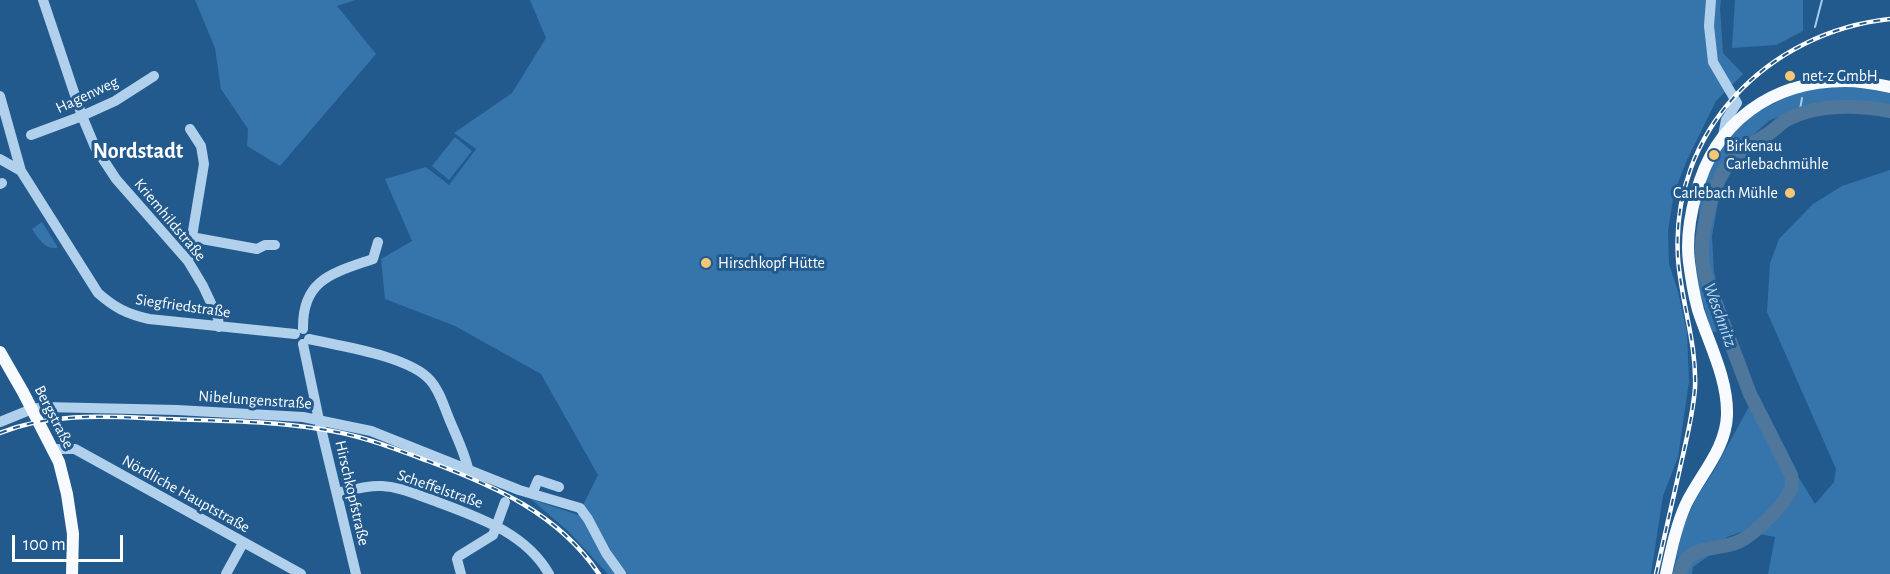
<!DOCTYPE html>
<meta charset="utf-8">
<style>
body{margin:0}
#map{position:relative;width:1890px;height:574px;overflow:hidden;background:#225a8e;font-family:"Alegreya Sans",sans-serif}
canvas{display:block}
.scale{position:absolute;left:12px;top:535px;width:111px;height:27px;box-sizing:border-box;border:3px solid #fff;border-top:0;padding-left:8px;font-size:18px;line-height:21px;white-space:nowrap;color:#fff;-webkit-text-stroke:4px #225a8e;paint-order:stroke}
</style>
<div id="map">
<canvas width="1890" height="574"></canvas>
<div class="scale">100 m</div>
</div>
<script>
const ctx = document.querySelector('canvas').getContext('2d');
ctx.lineJoin = 'round';
function paint(path, color) {
  ctx.fillStyle = color;
  ctx.fill(path, 'evenodd');
}
function strokePath(path, color, width, dash) {
  ctx.strokeStyle = color;
  ctx.lineWidth = width;
  ctx.lineCap = dash ? 'butt' : 'round';
  ctx.setLineDash(dash || []);
  ctx.stroke(path);
}
function drawText(font, color, halo, rows, align = 'center') {
  ctx.font = font + ' "Alegreya Sans",sans-serif';
  ctx.lineWidth = 6;
  ctx.setLineDash([]);
  ctx.textBaseline = 'middle';
  ctx.strokeStyle = halo;
  ctx.fillStyle = color;
  for (const [text, x, y, turn = 0] of rows) {
    ctx.save();
    ctx.translate(x, y);
    ctx.rotate((+turn || 0) * Math.PI / 180);
    ctx.textAlign = isNaN(turn) ? turn : align;
    if (halo) ctx.strokeText(text, 0, 0);
    ctx.fillText(text, 0, 0);
    ctx.restore();
  }
}
const green = new Path2D(`
 M195,0h160l-18,6 39,48 -96,112 -33,-20 1,-17 -27,-40 -6,-41z
 M530,0h1191l-1,8 3,45 20,21 -27,27 -29,59 -13,33 -6,38 1,33 9,28 9,40 2,50 -11,75 -15,39 -12,78h-1043l-39,-42 -38,-33 47,16 20,-40 -57,-101 -86,-48 -70,-27 -4,-40 31,-18 -27,-62 41,-12 23,18 27,-36 -22,-16 58,-40 34,-55z
 M1735,0h68v31l-27,14 -44,3z
 M1846,86l44,7v19l-50,-5 -35,2 -35,11 -24,21 -18,27 -7,18 -9,50 2,36 15,59 -17,1 -13,-42 -3,-23 4,-71 5,-18 25,-44 24,-20 30,-16 26,-9z
 M455,137l17,14 -23,29 -17,-14z
 M1890,170v404h-122l7,-37 -31,-6 -17,6 -17,18 -17,12 -1,7h-19l10,-47 12,-27 20,-31 37,-68 63,103 19,-22 2,-13 -69,-157 3,-49 9,-24 34,-35 29,-18z
 M42,222l15,24v2c-13,1 -18,-9 -25,-19z`);
const stream = new Path2D(`
 M1815,27l7,-27
 M1799,115l3,-17`);
const river = new Path2D(`
 M1680,574c8,-32 34,-22 58,-32 14,-6 47,-37 53,-53 1,-4 1,-9 0,-14l-41,-81 -45,-120c-1,-5 -3,-12 -3,-18 -2,-24 11,-72 26,-91 11,-14 25,-22 40,-31 6,-4 12,-10 18,-14 31,-16 71,-15 104,-9`);
const minor = new Path2D(`
 M43,0l39,116 13,31 21,32 72,82 15,25 15,32 1,9
 M1711,0l-2,26 4,36 24,41 -11,17 -3,16
 M0,96l21,75
 M31,135l51,-19 33,-15 39,-25
 M0,159l21,12 77,122c17,15 29,21 51,26l146,15
 M0,184l2,-1
 M191,237l66,12 8,-4h10
 M188,261l16,-97 -3,-18 -11,-17
 M303,329c-1,-50 30,-56 70,-70l5,-17
 M309,339c31,7 100,17 121,41 10,11 14,27 20,41 7,16 14,31 18,47
 M303,344l16,76 37,154
 M0,422l32,-13 13,-2 132,3 126,7 68,14 148,59 61,18 8,11 18,34 15,21
 M54,449h21l226,125
 M337,493c14,-3 30,-8 45,-7 19,1 35,9 53,15 42,16 90,31 114,73
 M532,494l6,-14 21,7
 M226,574l17,-31
 M461,574l-4,-15 2,-3 34,-21 12,-33`);
const major = new Path2D(`
 M0,352l23,40 36,70 8,32 6,40 -1,40
 M1666,574c5,-23 10,-48 20,-70 14,-29 40,-55 41,-89 1,-36 -18,-71 -29,-105 -4,-15 -7,-32 -9,-48 -3,-23 1,-46 7,-68 18,-72 76,-113 149,-113 15,0 31,3 45,6`);
const rail = new Path2D(`
 M0,433c54,-22 113,-16 170,-14 50,2 101,2 150,10 37,5 73,19 108,32 66,25 130,52 171,113
 M1656,574c8,-35 16,-71 24,-106 6,-27 13,-53 15,-80 2,-45 -14,-86 -17,-130 -8,-127 90,-226 212,-239`);
const markers = [
 [1790,76,6,"#f8c773"],
 [1714,155,6,"#f8c773"],
 [1790,193,6,"#f8c773"],
 [706,263,6,"#f8c773"]
];
const poiNames = [
 ["net-z GmbH",1802,76],
 ["Birkenau",1726,146],
 ["Carlebachmühle",1726,164],
 ["Carlebach Mühle",1778,193,"right"],
 ["Hirschkopf Hütte",718,263]
];
const streetNames = [
 ["Hagenweg",87,95,-25],
 ["Kriemhildstraße",170,220,50],
 ["Siegfriedstraße",183,306,8],
 ["Nibelungenstraße",255,400,4],
 ["Bergstraße",54,417,63],
 ["Scheffelstraße",440,489,19],
 ["Hirschkopfstraße",352,493,77],
 ["Nördliche Hauptstraße",186,494,29]
];
const waterNames = [
 ["Weschnitz",1720,315,70]
];
const districtNames = [
 ["Nordstadt",138,151]
];
paint(green, '#3674ac');
strokePath(stream, '#a5cced', 2);
strokePath(river, '#4f769b', 14);
strokePath(minor, '#b1d0ec', 10);
strokePath(major, '#f7faff', 12);
strokePath(rail, '#fff', 4.5);
strokePath(rail, '#225a8e', 2, [7]);
for (const [x, y, r, color] of markers) {
  const dot = new Path2D();
  dot.arc(x, y, r, 0, 2 * Math.PI);
  ctx.fillStyle = color;
  ctx.fill(dot);
  strokePath(dot, '#225a8e', 2);
}
drawText('16px', '#fff', '#225a8e', poiNames, 'left');
drawText('16px', '#fff', '#225a8e', streetNames);
drawText('italic 18px', '#bddaf3', '#225a8e', waterNames);
drawText('bold 22px', '#fff', '#225a8e', districtNames);
</script>
